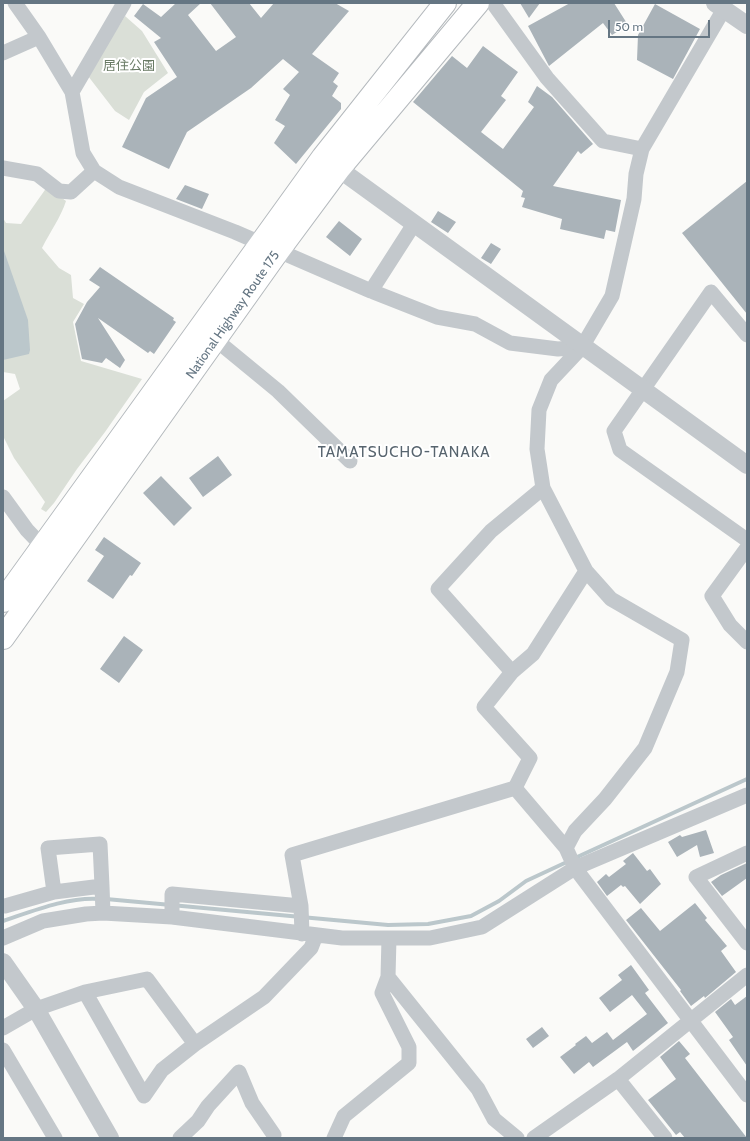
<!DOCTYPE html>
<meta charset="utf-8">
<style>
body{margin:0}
#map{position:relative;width:750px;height:1141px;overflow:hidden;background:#fafaf8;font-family:Cabin,sans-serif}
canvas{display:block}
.frame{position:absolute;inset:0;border:4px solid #657683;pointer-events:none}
.scale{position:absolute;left:608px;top:20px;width:102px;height:18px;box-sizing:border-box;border:2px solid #657683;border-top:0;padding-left:5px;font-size:12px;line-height:14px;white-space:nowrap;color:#657683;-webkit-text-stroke:3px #fff;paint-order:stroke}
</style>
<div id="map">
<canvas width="750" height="1141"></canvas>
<div class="frame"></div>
<div class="scale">50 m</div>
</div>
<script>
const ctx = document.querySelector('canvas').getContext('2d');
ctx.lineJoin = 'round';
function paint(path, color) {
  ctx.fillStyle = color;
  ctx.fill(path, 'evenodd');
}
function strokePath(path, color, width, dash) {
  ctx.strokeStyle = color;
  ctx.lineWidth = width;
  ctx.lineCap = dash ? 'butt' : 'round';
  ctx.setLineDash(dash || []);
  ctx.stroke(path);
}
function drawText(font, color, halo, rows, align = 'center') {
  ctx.font = font + ' Cabin,"Noto Sans JP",sans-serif';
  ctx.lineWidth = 4;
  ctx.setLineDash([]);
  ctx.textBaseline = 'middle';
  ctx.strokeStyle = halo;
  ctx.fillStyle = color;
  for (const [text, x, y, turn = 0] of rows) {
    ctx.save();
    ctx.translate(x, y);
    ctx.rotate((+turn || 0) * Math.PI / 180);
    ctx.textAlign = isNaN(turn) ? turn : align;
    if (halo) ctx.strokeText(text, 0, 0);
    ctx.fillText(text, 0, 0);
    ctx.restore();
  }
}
const green = new Path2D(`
 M125,16l17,15 26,42 -24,19 -15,28 -14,-9 -27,-35z
 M47,187l19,14c-5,16 -16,31 -24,47l17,20 12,7 2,23 11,6 -11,18 8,39 61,18 -37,53 -28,37 -23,34 -8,9 -5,-3 4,-7 -31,-44 -11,-22v-35l17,-12 -5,-15 -12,-2v-154l3,5 15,1z`);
const water = new Path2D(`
 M3,248l25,72 2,30 -1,4 -26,6z`);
const stream = new Path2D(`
 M575,858l172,-79
 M106,899l282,26 40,-1 43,-8 28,-15 27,-20 43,-20
 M3,921c30,-10 64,-24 96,-22`);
const building = new Path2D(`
 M176,3h25l-13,12 28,36 20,-14 -26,-34h39l12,15 13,-15h61l14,8 -37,43 27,19 -6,9 5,4 -6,10 9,7v6l-45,55 -22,-21 11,-17 -10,-6 15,-25 -7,-6 16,-17 -16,-13 -32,29 -64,44 -18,37 -47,-22 24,-49 31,-21 -23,-35 7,-4 -27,-22 9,-12 18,13z
 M520,3h20l-11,15z
 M570,3h44l14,22 -16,10 -9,-12 -54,43 -21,-40z
 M655,4l45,25 -27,50 -36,-19 1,-25z
 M483,46l35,26 -17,24 5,4 -25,32 22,17 31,-42 -6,-5 9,-16 15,11 41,47 -12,10 -3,-3 -25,35 68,14 -6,32 -9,-2 -2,9 -44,-10 2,-10 -40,-12 3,-9 -4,-1 2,-6 -110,-89 39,-46 15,12z
 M747,181v133l-65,-81z
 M185,185l24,9 -7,15 -26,-10z
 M438,211l18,11 -8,11 -17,-11z
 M339,221l23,18 -12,17 -24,-19z
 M491,243l10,6 -10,15 -10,-6z
 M100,267l74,51 -1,2 3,2 -22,32 -4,-3 -2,2 -50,-35 27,42 -5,8 -14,-10 -4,5 -20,-4 -7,-35 12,-22 13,-15 -11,-7z
 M218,456l14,19 -29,22 -14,-19z
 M161,476l31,32 -18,18 -31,-33z
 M104,537l37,26 -9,13 -2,-1 -17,24 -26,-18 17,-25 -9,-6z
 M124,636l19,14 -24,33 -19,-14z
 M706,830l8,23 -14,4 -3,-12 -20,12 -9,-15 12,-7 2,2z
 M633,853l14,18 3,-2 11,15 -21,20 -15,-18 -2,1 -2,-2 -14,11 -10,-14 9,-8 3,3 17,-13 -3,-3z
 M747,863v15l-25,18 -11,-14 10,-7z
 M695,903l12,15 -2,2 22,26 -6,5 15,21 -31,26 -1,-2 -13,10 -11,-15 1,-1 -55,-70 15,-12 19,23z
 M631,965l18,25 -4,3 23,30 -35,28 -6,-9 -34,25 -4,-5 -15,12 -14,-17 16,-12 -1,-1 11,-8 6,7 15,-11 6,8 34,-26 -15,-19 -22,17 -11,-14 23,-18 -4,-5z
 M747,996v70l-18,-26 4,-3 -18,-25 16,-13 4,6z
 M542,1027l7,9 -16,12 -7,-9z
 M679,1041l11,13 -5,4 62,80h-62l-5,-6 -4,3 -28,-35 28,-21 -16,-22z`);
const minor = new Path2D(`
 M15,3l24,34 33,55 11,61 11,18 25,16 116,45 136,59 66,26 38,7 35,19 48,6 24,-2
 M493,3l54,75 56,63 39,8
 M3,53l36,-16
 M72,92l52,-89
 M3,168l34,6 22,17 12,1 23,-21
 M371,291l43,-67
 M747,335l-36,-43 -97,139 6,19 127,90
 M216,340l62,51 72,70
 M3,497l24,33 22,23
 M747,548l-35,48 18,29 17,17
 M512,672l-74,-83 53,-58 52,-43
 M515,788l15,-30 -46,-51 28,-35 21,-18 53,-83
 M566,848l9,-17 30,-32 40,-51 32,-76 5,-32 -71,-41 -25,-28 -43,-83 -6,-39 2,-39 12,-30 31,-33 30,-51 22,-97 2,-25 6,-25 82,-140
 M747,853l-51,24 51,66
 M102,886l1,27
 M5,906l49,-14 48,-6 -2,-42 -52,4 6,44
 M301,906l1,28
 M172,917v-23l129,12 -9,-51 223,-67 51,60 9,20 172,227
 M3,938l40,-17 43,-7 17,-1 69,4 170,21h88l52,-11 93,-59 172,-73
 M389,938l-1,39 90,112 16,30 23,19
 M3,1028l33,-19 49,-17 62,-13 48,65 -33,26 -18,26 -59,-104
 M195,1044l69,-47 47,-49 5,-13
 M3,1050l52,88
 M618,1079l47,59
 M180,1138l18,-17 10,-15 31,-34 13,31 22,32
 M334,1138l10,-22 65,-53v-16l-27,-54 6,-16
 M534,1138l84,-59 129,-104`);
const tertiary = new Path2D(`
 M715,3l32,22
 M328,161l419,304
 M3,962l33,47 74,129`);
const trunk = new Path2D(`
 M3,601l320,-444 122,-154
 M3,638l276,-388 60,-81 139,-166`);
const parkNames = [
 ["居住公園",129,66]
];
const streetNames = [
 ["National Highway Route 175",233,315,-55]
];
const quarterNames = [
 ["TAMATSUCHO-TANAKA",404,453]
];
paint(green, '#dadfd7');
paint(water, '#bbc7cb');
strokePath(stream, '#bbc7cb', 4);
paint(building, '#aab3b9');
strokePath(trunk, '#b4b9bd', 24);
strokePath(minor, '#c3c8cc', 15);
strokePath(tertiary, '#c3c8cc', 18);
strokePath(trunk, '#fff', 22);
drawText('13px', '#687a64', '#fff', parkNames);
drawText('13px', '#657683', '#fff', streetNames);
ctx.letterSpacing = '1px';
drawText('15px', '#57646e', '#fff', quarterNames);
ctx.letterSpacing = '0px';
</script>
